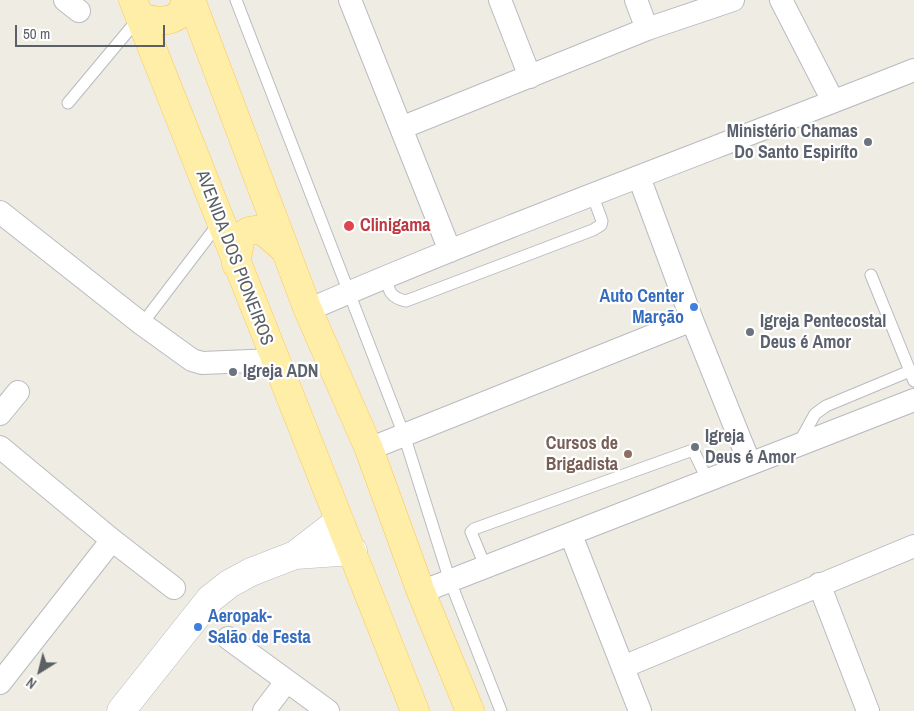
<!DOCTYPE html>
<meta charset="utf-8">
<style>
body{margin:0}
#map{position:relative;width:914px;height:711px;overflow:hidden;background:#efece3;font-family:"Archivo Narrow",sans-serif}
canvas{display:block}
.north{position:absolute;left:15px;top:646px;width:50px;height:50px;-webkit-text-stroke:4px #fff;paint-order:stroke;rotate:216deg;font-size:14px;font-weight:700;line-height:20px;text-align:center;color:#5b6065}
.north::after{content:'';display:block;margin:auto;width:18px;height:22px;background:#5b6065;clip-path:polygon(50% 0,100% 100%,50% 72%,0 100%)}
.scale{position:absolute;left:15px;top:25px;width:150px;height:22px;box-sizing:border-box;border:2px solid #5b6065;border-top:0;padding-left:6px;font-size:15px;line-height:18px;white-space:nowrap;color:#5b6065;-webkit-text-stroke:4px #fff;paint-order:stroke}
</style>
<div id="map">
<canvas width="914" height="711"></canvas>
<div class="north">N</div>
<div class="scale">50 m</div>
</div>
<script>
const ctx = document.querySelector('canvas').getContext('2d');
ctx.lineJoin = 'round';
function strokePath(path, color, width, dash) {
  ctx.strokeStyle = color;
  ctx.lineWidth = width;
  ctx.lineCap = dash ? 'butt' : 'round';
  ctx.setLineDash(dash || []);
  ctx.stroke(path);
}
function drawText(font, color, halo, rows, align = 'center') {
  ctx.font = font + ' "Archivo Narrow",sans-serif';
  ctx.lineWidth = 4.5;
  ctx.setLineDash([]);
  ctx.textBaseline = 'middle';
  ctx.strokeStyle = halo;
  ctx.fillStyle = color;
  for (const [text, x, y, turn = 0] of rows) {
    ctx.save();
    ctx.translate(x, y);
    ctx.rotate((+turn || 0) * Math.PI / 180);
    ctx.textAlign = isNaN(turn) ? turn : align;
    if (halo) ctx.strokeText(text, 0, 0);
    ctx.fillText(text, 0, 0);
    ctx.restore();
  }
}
const service = new Path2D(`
 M236,0l168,435 46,146 51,130
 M68,103l71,-85
 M871,275l43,106
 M386,276c2,15 5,22 20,25l187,-71 8,-5 1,-4 -10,-27
 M142,324l77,-101
 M799,443l16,-29 11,-8 84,-35
 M486,568l-15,-36 3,-3 216,-78 4,1 14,29`);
const minor = new Path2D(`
 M65,0l14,11
 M350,0l100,251
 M500,0l30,77
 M636,0l11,29
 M781,0l52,101
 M401,128l246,-99 86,-29
 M639,177l53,143 58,144
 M0,212l142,112 50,36 10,3 72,-3
 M308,310c199,-86 404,-160 606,-240
 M0,414l18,-22
 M0,447l112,93 62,48
 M369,449l323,-129
 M571,535l69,176
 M819,584l49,127
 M421,592l493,-192
 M228,638l100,73
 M623,667l291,-121
 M0,683l112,-143
 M264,711l22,-29`);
const tertiary = new Path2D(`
 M295,555l58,-4
 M121,711l89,-112 19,-15 22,-12 44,-17 44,-34`);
const primary = new Path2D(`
 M133,0c92,238 190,473 282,711
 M191,0l117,310 61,139 52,143 49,119
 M140,17c17,6 44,7 45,-17
 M236,264l5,-28 8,-5 12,-2 23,20`);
const markers = [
 [868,142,5,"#6b7280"],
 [349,226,6,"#e0444e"],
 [694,307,5,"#3f7fe0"],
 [750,332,5,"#6b7280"],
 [233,372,5,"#6b7280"],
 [695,447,5,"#6b7280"],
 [628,454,5,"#8d6e63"],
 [198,627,5,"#3f7fe0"]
];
const worshipNames = [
 ["Ministério Chamas",858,132,"right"],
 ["Do Santo Espiríto",858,153,"right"],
 ["Igreja Pentecostal",760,322],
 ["Deus é Amor",760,343],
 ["Igreja ADN",243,372],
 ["Igreja",705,437],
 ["Deus é Amor",705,458]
];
const healthNames = [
 ["Clinigama",360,226]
];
const streetNames = [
 ["AVENIDA DOS PIONEIROS",234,258,69]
];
const shopNames = [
 ["Auto Center",684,297],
 ["Marção",684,318],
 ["Aeropak-",208,617,"left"],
 ["Salão de Festa",208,638,"left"]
];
const educationNames = [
 ["Cursos de",618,444],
 ["Brigadista",618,465]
];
strokePath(service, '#b8bbc0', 13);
strokePath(minor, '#b8bbc0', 24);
strokePath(tertiary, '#b8bbc0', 29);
strokePath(primary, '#fec64d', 29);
strokePath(service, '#fff', 11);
strokePath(minor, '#fff', 22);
strokePath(tertiary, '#fff', 28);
strokePath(primary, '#ffeea8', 28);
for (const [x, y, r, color] of markers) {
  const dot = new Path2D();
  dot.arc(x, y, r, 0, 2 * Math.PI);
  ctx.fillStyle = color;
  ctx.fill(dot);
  strokePath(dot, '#fff', 2);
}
drawText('bold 18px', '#5b616d', '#fff', worshipNames, 'left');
drawText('bold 18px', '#be3a42', '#fff', healthNames, 'left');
drawText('18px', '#5b6065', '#fff', streetNames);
drawText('bold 18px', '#366cbe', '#fff', shopNames, 'right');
drawText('bold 18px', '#785e54', '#fff', educationNames, 'right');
</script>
